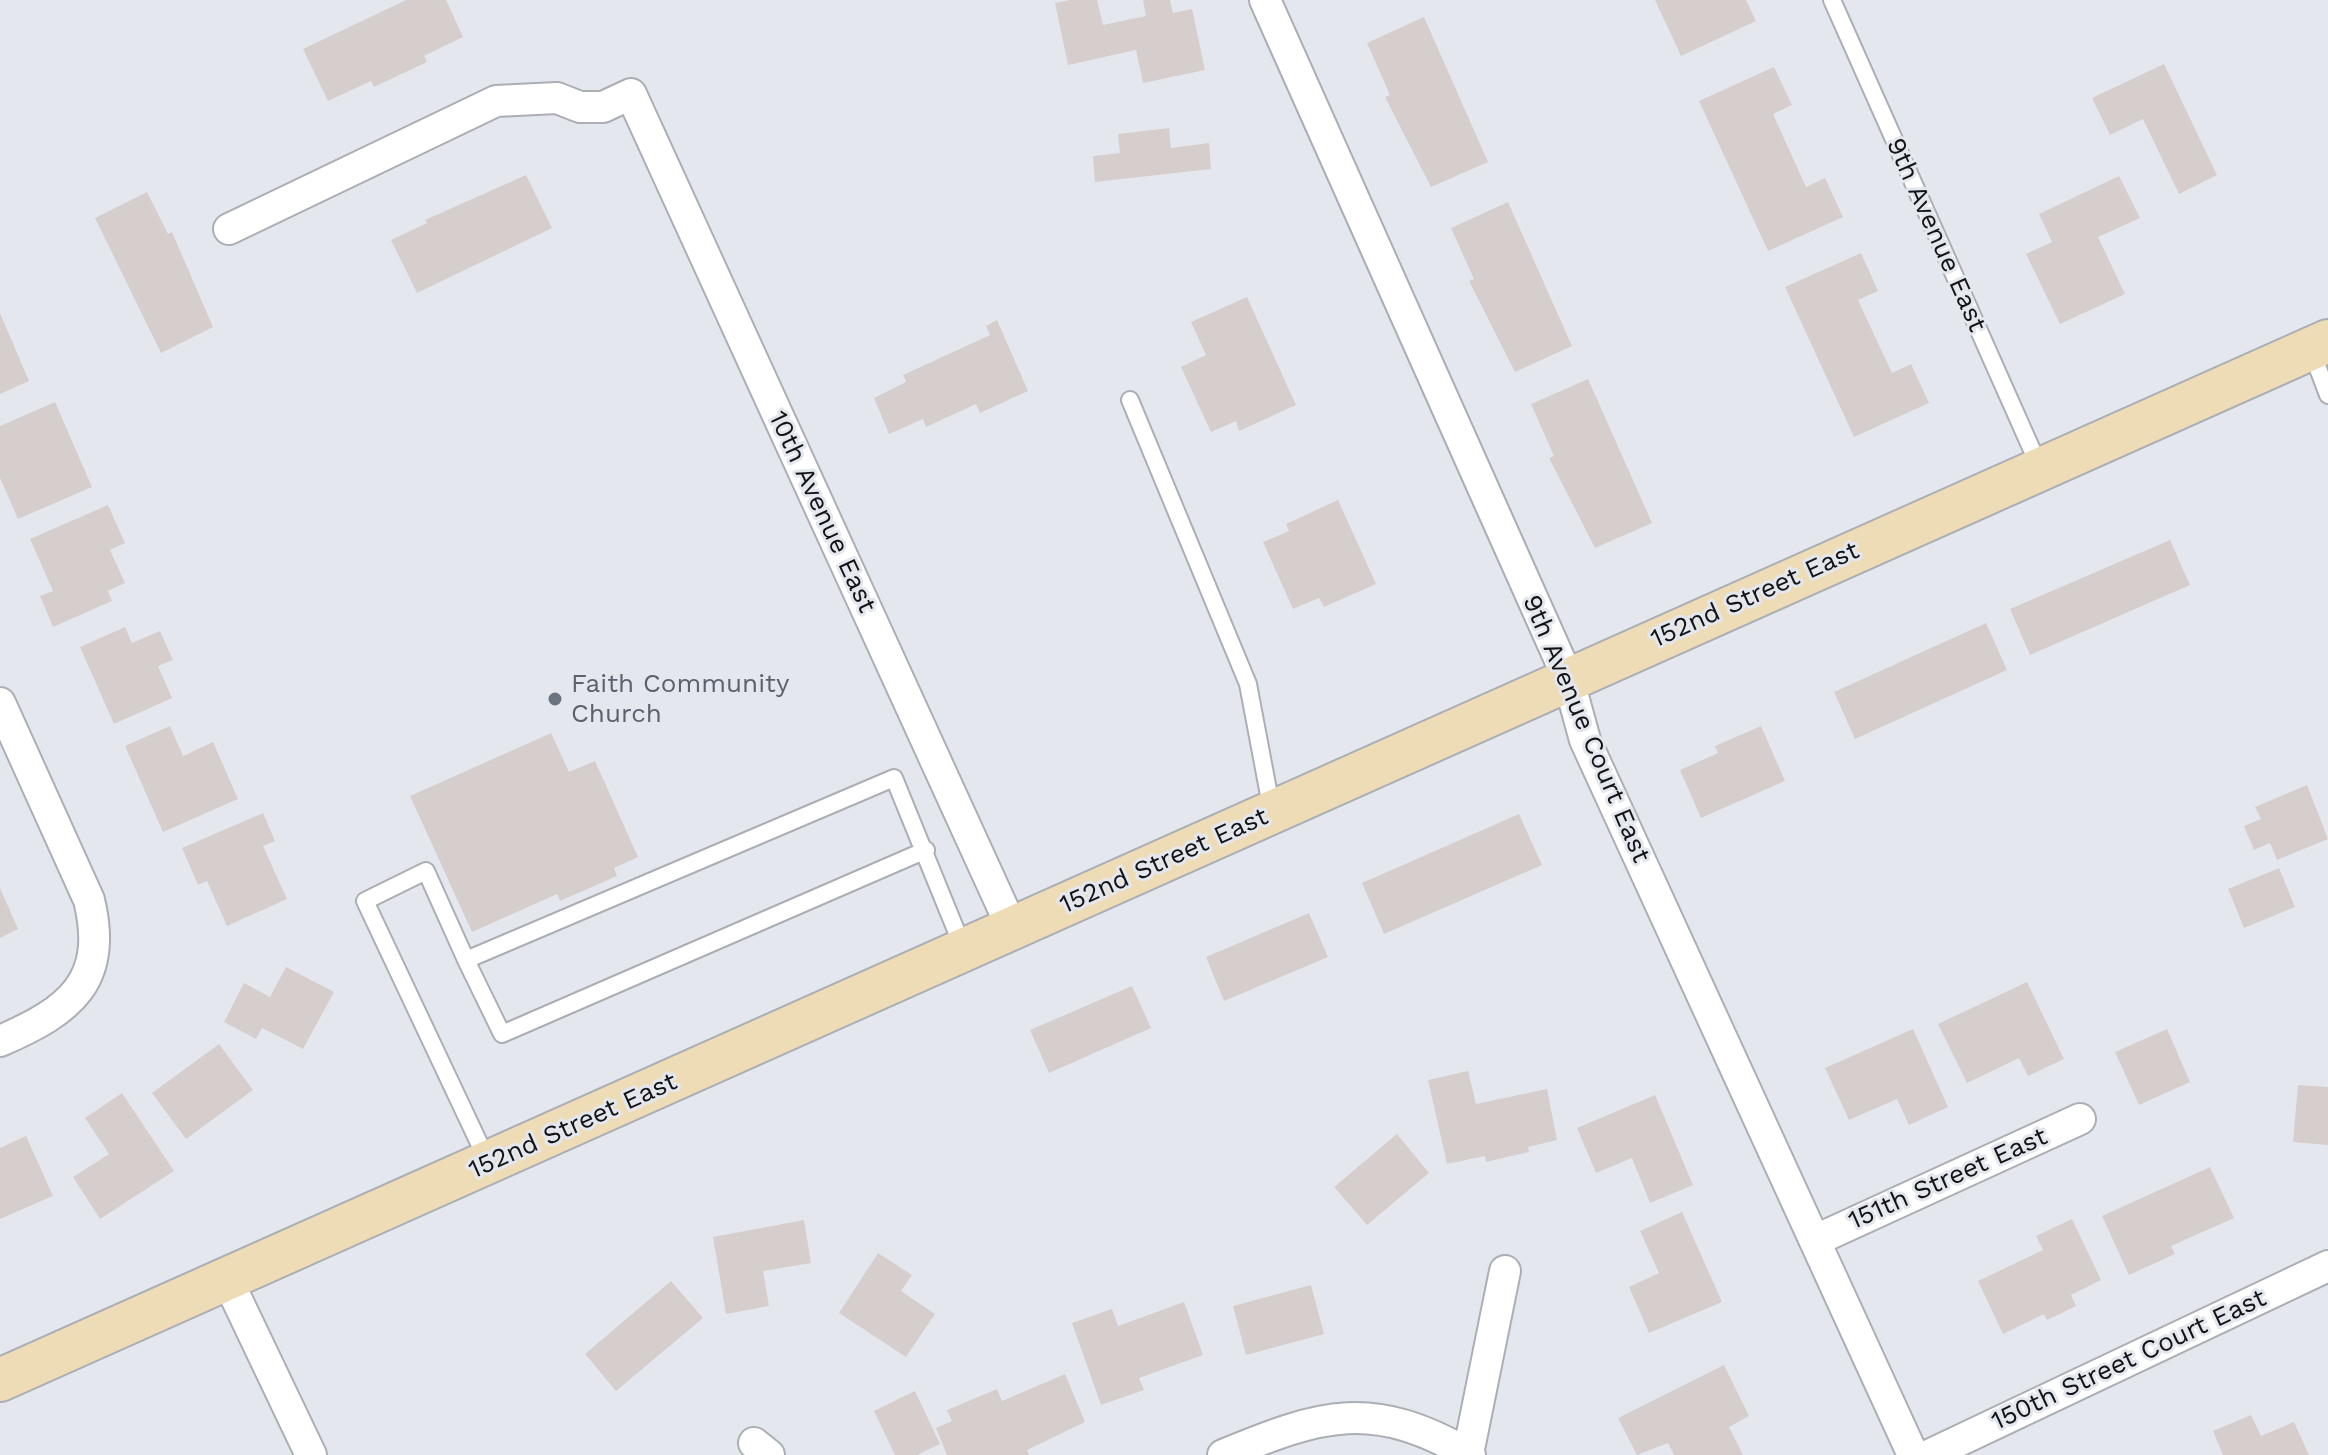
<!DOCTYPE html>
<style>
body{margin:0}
canvas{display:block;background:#e4e8ee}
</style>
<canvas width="2328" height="1455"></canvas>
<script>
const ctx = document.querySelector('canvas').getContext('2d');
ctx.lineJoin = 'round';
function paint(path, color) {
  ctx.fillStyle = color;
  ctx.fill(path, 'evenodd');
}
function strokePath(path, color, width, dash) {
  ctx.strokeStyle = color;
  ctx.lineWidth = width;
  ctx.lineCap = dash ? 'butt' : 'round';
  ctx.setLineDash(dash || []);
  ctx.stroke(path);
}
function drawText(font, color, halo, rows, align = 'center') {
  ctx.font = font + ' "Work Sans",sans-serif';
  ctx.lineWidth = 6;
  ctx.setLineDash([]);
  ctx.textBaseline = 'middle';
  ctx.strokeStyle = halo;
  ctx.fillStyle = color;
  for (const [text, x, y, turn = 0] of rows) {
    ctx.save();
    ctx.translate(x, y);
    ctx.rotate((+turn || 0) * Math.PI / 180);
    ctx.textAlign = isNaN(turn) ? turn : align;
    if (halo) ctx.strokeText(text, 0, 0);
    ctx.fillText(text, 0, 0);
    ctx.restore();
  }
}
const building = new Path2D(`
 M406,0h40l17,37 -39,19 3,6 -53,25 -3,-6 -43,20 -25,-52z
 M1069,0h28l6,25 43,-9 -3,-16h27l3,13 19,-4 13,61 -62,13 -7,-33 -68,15 -13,-62z
 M1655,0h91l10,21 -75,35z
 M1424,17l64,145 -57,25 -46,-90 5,-2 -23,-52z
 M2164,64l53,111 -38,19 -36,-75 -33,16 -18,-37z
 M1774,67l18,38 -19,9 33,73 19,-9 18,39 -75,34 -69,-150z
 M1169,128l2,20 38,-5 2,26 -116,13 -2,-26 27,-3 -2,-19z
 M526,175l26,53 -135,65 -26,-53 36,-17 -2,-3z
 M2119,176l21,42 -42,19 27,57 -65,30 -34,-70 26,-12 -13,-28z
 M147,192l21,42 4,-2 41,95 -52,26 -66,-135z
 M1508,202l64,144 -57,26 -46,-91 5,-2 -23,-51z
 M1861,253l17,38 -20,9 34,73 19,-9 18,39 -75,34 -69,-150z
 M1247,297l49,108 -57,26 -3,-10 -25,11 -30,-65 25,-12 -15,-33z
 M0,313l29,68 -29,13z
 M997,320l31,71 -48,22 -4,-9 -50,23 -3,-8 -34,15 -15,-36 32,-16 -3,-7 87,-40 -4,-9z
 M1588,379l64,144 -57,25 -46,-90 5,-2 -23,-52z
 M55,402l37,85 -74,32 -18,-41v-52z
 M1338,500l38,84 -52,23 -5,-9 -26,11 -30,-67 26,-11 -3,-7z
 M108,505l17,38 -15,7 15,33 -17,8 4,10 -59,26 -13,-31 13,-5 -23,-52z
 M2170,540l20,45 -160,70 -20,-46z
 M1986,623l21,47 -152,69 -21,-47z
 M125,627l7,16 28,-12 13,29 -15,6 14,32 -58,26 -34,-77z
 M170,726l13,30 30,-14 25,57 -75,33 -38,-86z
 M1761,726l24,55 -84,37 -21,-48 38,-17 -3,-7z
 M551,733l18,39 26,-11 43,96 -24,11 3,8 -57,25 -3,-7 -85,38 -62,-136z
 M2307,785l21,54 -51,21 -7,-17 -16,7 -10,-24 17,-7 -6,-12z
 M263,813l12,28 -12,5 24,53 -60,27 -20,-45 -9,4 -16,-37z
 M1519,814l23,51 -158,69 -22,-51z
 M2279,868l16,39 -51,21 -16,-39z
 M0,888l18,41 -18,9z
 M1309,913l19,44 -104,44 -18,-44z
 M286,967l48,25 -31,57 -41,-21 -6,11 -32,-17 20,-39 26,14z
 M2027,982l37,77 -36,17 -9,-18 -52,25 -29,-59z
 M1132,986l19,42 -102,45 -19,-43z
 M1913,1029l35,78 -39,18 -12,-26 -48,21 -24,-52z
 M2167,1029l23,53 -51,23 -24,-53z
 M219,1044l34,46 -67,49 -34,-46z
 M1468,1071l8,33 71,-15 10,51 -29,7 1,5 -43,10 -1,-6 -38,8 -19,-84z
 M2298,1085l30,2v58l-35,-3z
 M122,1093l52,78 -74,48 -27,-42 36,-23 -24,-36z
 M1655,1095l38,90 -43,18 -18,-45 -36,15 -19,-45z
 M1397,1134l32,39 -62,52 -33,-38z
 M26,1136l27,60 -53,23v-71z
 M2210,1167l24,51 -63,28 4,8 -46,21 -27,-59z
 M1682,1212l40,90 -73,31 -20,-46 30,-14 -19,-42z
 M2072,1219l29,61 -30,15 5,11 -29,14 -3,-6 -41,20 -25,-53 65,-31 -7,-14z
 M804,1220l7,43 -48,8 6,35 -43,8 -13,-77z
 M878,1253l34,22 -11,16 34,23 -29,43 -67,-44z
 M671,1281l32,37 -87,73 -31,-37z
 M1311,1285l13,49 -78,21 -13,-49z
 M1184,1302l19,53 -64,23 5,12 -43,15 -29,-82 40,-14 6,17z
 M1724,1365l25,51 -20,11 14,28h-69l-6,-12 -31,12 -19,-37z
 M1065,1374l20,48 -58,28 2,5h-82l-11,-27 16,-7 -5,-11 50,-21 5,12z
 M915,1391l25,53 -23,11h-22l-21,-44z
 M2251,1415l10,21 33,-14 15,33h-86l-10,-24z`);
const lane = new Path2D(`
 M1832,0l208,468
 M2311,350l17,45
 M1130,400l118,284 24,127
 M926,850l-424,184 -36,-74 428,-182 70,172
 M466,960l-40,-89 -61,30 123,261`);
const street = new Path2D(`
 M1265,0l303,678 17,62 328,715
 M229,229l267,-128 61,-3 23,9h23l28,-13 382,836
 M0,703l89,197c20,81 -19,111 -89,141
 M1816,1240l264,-121
 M227,1279l84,176
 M754,1443l15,12
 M1468,1454l37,-183
 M1223,1455c99,-41 149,-57 247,0
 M1929,1455l399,-189`);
const secondary = new Path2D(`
 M0,1380l2328,-1039`);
const markers = [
 [555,699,8,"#6b7280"]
];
const streetNames = [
 ["9th Avenue East",1936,235,66],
 ["10th Avenue East",822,512,65],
 ["152nd Street East",1755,595,-24],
 ["9th Avenue Court East",1586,729,67],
 ["152nd Street East",1164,861,-24],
 ["152nd Street East",573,1126,-24],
 ["151th Street East",1948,1179,-24],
 ["150th Street Court East",2129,1360,-25]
];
const worshipNames = [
 ["Faith Community",571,684],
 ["Church",571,714]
];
paint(building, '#d6cecc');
strokePath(lane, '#abaeb4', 20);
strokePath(street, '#abaeb4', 34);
strokePath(secondary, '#abaeb4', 46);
strokePath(lane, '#fff', 16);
strokePath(street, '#fff', 30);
strokePath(secondary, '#eedcb7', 42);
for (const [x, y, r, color] of markers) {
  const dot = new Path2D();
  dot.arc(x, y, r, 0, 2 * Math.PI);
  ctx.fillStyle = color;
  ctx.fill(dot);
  strokePath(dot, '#e4e8ee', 3);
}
drawText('26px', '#121315', '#e4e8ee', streetNames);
drawText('26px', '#5b616d', '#e4e8ee', worshipNames, 'left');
</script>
